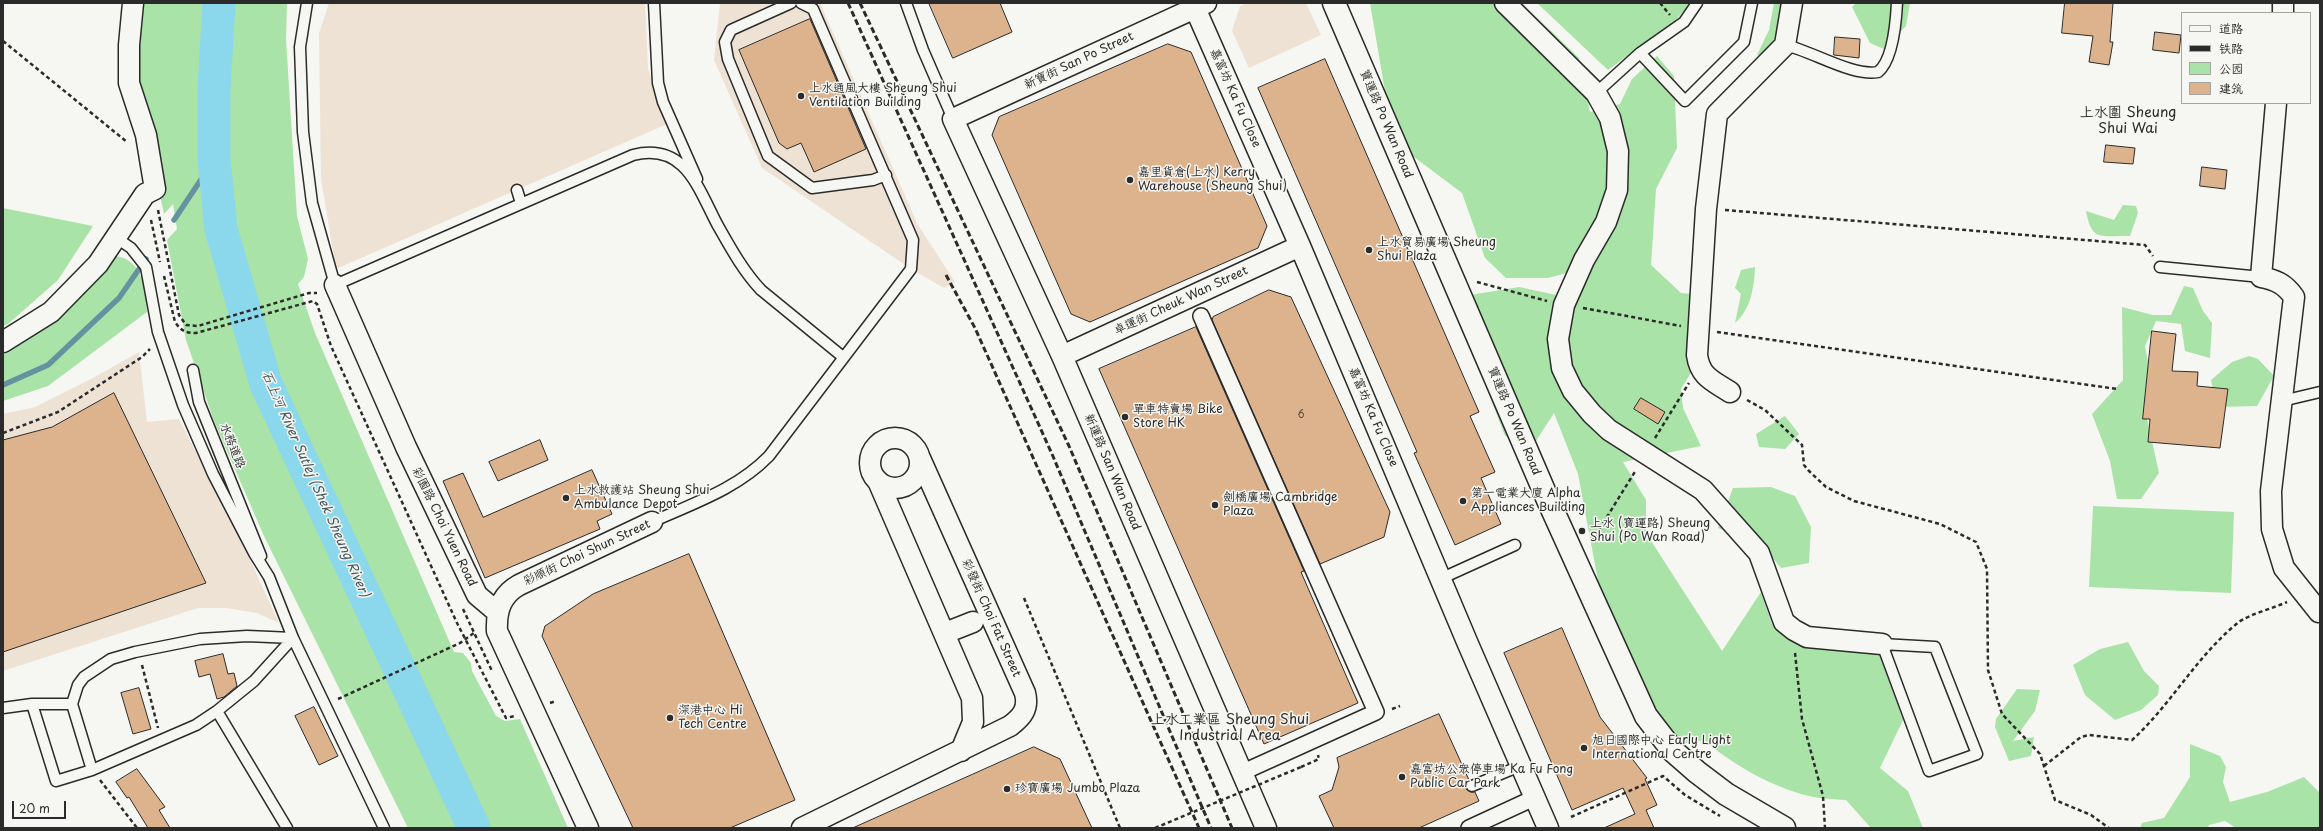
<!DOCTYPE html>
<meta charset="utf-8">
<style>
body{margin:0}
#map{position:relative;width:2323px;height:831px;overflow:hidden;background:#f6f6f2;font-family:"Playpen Sans","LXGW WenKai TC",sans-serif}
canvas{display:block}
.frame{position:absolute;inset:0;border:4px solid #2b2b2b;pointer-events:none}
.legend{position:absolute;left:2181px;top:12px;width:130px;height:92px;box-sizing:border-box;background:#f6f6f2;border:1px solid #a5a5a2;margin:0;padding:5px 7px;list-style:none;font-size:12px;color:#2b2b2b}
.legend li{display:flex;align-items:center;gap:8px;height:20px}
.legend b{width:20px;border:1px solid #a5a5a2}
.scale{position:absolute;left:12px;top:801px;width:54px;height:18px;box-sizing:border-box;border:2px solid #2b2b2b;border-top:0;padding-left:5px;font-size:12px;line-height:14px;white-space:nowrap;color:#2b2b2b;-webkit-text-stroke:3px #f6f6f2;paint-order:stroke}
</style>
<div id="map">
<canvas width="2323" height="831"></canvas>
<div class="frame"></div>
<ul class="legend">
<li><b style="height:5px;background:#f6f6f2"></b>道路</li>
<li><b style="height:5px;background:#2b2b2b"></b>铁路</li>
<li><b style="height:11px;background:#aae3a8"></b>公园</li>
<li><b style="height:11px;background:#ddb38e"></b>建筑</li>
</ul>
<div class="scale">20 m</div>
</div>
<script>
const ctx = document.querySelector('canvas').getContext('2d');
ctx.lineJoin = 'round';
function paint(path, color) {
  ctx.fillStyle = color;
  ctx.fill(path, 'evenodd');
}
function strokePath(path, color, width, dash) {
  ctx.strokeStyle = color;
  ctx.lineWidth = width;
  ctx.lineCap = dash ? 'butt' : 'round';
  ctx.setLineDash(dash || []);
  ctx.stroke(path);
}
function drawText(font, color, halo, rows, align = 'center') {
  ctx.font = font + ' "Playpen Sans","LXGW WenKai TC",sans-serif';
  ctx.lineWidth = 3;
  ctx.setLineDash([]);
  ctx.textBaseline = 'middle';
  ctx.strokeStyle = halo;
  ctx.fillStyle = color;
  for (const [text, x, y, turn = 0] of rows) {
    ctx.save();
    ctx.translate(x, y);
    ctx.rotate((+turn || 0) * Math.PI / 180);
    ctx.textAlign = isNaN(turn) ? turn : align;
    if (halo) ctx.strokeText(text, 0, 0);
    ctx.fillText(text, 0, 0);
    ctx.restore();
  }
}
const built = new Path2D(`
 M329,3h316l3,65 19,56 -331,145 -15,-90 -2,-146z
 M720,3h100l98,222 37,57 -11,6 -33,-19 -149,-101 -48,-108z
 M1247,3h59l15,32 -72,33 -17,-37 8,-25z
 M139,352l8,70 32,-3 61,119 39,85 -22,-10 -31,-5h-28l-195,63v-257l32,-7 56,-28z`);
const green = new Path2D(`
 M141,3h146l-1,36 11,177 11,43 -4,18 -6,7 17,49 139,319 9,1 8,10 1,8 24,45 9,5 15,-2 48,109h-160l-144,-292 -50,-115 -28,-81 -19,-100 10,-11 -4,-25 -9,10 -28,-131z
 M1370,3h152l57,55 11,54 30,-8 12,-25 25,-23 17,20 3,72 -21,41 -5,76 30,28 12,1 -1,77 -11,18 2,19 18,38 -78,16 23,38v33l76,118 39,-59 11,32 45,17 54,7 9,8 23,64 -23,48 28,23 15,37h-52l-25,-28c-12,-1 -25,-1 -37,-4 -37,-9 -76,-31 -105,-56l-24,4 -7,21 -71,-163 -24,-128 -24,-61 -18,28 -31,-5 -53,-138 67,-11 47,10 19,-29 -37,10h-42l-21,-20 -23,-65 -56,-42 -18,-42z
 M1537,3h153l-15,18 -67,49z
 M1774,3h24l-2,38 -23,15 -16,-1 12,-25z
 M1856,3h54l-4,23 -22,23 -14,-6 -18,-36z
 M2123,205l13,1 2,7 -8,23c-29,-1 -38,7 -44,-25l28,9z
 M3,208l90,18 -35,54 -50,44 -5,2z
 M115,256c28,3 31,34 32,56l-99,74 -45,15v-50z
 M1755,267c-1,21 -4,42 -20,56l6,-29 -6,-6 6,-18z
 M2184,286l9,2 10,23 9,12 -2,35 -25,-7 -4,-27 -25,-3 -11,25 6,32 -5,36 13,59 -18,26h-24l-7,-38 -18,-47 31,-34 -1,-73 31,8h18z
 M2249,356l9,3 16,17 -17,30 -40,1 -6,-27 21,-18z
 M1785,416l14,18 -14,15 -26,-2 -3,-13z
 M1771,487l24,9 16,31 -2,36 -28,5 -19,-23 -44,-17 15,-40z
 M2093,506l141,6 -3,81 -142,-6z
 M2128,642l16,29 15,15 -1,9 -17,15 -26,10 -30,-25 -12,-30 27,-16z
 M2017,689l23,1 -5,21 -22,30 21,-4 -3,19 -22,5 -14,-34 1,-8z
 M2190,744l30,12 6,11 -3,15 7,20 37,-10 37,-15 16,16v35h-84l-11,-7 -16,4 -1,3h-68l2,-5 22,-5 26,-41z`);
const stream = new Path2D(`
 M174,220l40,-60
 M3,385l45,-20 71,-67 27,-39`);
const river = new Path2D(`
 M219,3l-5,85v72l7,69 45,155 208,444`);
const building = new Path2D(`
 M929,3h71l12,29 -59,26z
 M2065,3h48l-3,39h3l-4,23 -20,-3 4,-26 -31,-3z
 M810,19l56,130 -52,23 -13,-29 -14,6 -8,-6 -40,-93z
 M2155,32l26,3 -2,18 -26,-3z
 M1835,37l25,2 -1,19 -25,-3z
 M1168,44l23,8 76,174 -9,22 -168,74 -19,-8 -79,-179 7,-18z
 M1325,59l154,353 -9,4 25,56 -14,6 20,46 -46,21 -41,-92 3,-1 -159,-364z
 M2106,145l29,3 -2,16 -29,-2z
 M2202,167l25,3 -2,19 -25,-3z
 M1269,290l22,7 99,215 -6,25 -64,27 -108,-244 1,-3z
 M1196,327l108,244 -3,1 57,131 -94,41 -165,-375z
 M2152,331l24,3 -4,37 26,1 -1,14 31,3 -8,59 -72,-6 2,-23h-7z
 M114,393l92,190 -203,69v-212l49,-13z
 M1641,398l24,14 -7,12 -24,-15z
 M540,440l8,20 -50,21 -9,-19z
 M592,470l20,44 -15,7 3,8 -115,49 -42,-97 20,-8 20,44z
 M689,554l106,246 -65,28h-97l-91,-192 3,-10 48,-32z
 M1562,628l38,89 47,61 -2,1 12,26 -11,5 8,18h-50l31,-14 -12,-26 -51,22 -68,-157z
 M223,654l5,20 6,-1 3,13 -13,11 -7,2 -7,-25 -11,3 -4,-16z
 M139,688l12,41 -18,5 -12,-41z
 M314,707l24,49 -19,9 -24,-49z
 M1439,714l30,66 -3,5v4l5,3h4l4,9 -60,27h-85l-15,-32 13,-6 7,-23 -2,-9z
 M1034,747l26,12 32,69h-239z
 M137,769l28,38 -6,3 11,18h-22l-19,-31 -2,1 -11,-16z`);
const path = new Path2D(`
 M1660,3l10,12
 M3,41l124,101
 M158,210l21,105 7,10 12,1 111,-33h8
 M1725,210l420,35 8,11
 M151,220l9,42
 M164,276l11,46c6,9 11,11 21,11l117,-32 4,3 14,42 126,277 49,95 9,-2
 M1477,282l70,19
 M1583,308l98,18
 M1717,332l400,57
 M1747,400l18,10 37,35 2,20 4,5 18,17 28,14 86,23 36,18 11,27 1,101 14,44 38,40 15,46 36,15 18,13
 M3,433l55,-21 84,-55 8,-8
 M1655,438l34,-55
 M1592,541l44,-71
 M1024,598l96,230
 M463,609l29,62
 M1795,653l7,66 21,77 2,32
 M142,665l16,63
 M338,699l122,-56 14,-10
 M550,703l6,-2
 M1392,709l8,-3
 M2044,766l37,-29 8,-2 43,5c39,-35 65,-85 107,-118 11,-8 35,-14 48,-20
 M1301,767l18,-8 -1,-4
 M100,780l37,48
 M1571,817l92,-41 22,19 35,21`);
const service = new Path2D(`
 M307,3l-7,44 3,85 9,71 23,82 298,-130c52,-13 65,33 84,69 13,23 26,47 44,66l82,67
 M654,3l4,80 5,19 34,77
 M791,3l-60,27 -6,12 3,17 40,97 44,32 61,-8 13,-5
 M906,3l17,47 30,69
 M1785,45c27,6 68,32 93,27 15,-12 18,-50 19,-69
 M1640,53l45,48 59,-59 8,-39
 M1596,93l44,-40 44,-31 13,-19
 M517,190l4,13
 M115,237l16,11 15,19 12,65 25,73 30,69 41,79 15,24 24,61 91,190
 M2160,267l101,10
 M193,370l6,32 62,154
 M2282,401l38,-9
 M652,522c42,-19 85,-33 117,-66l142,-187 2,-29 -100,-231 -12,-6
 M1440,579l75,-34
 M1882,644l53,3 42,107 -48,17z
 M32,704l24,77 36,-11
 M72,704l6,-19 6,-8 27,-18 24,-7 65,-13 47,-3 46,2
 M3,708l29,-4h40l20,66 104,-45 21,-14
 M1472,786l48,-20
 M287,828l-70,-117 37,-30 39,-43`);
const pedestrian = new Path2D(`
 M1201,316l175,396 -135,61
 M1469,828l65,-30`);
const minor = new Path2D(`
 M1206,3l-253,116 109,237 204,472
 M1505,3l91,90 14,25 8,33 -1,39 -11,32 -22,38 -20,45 -6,34 4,29 11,23 19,23 17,16 94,60 56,63 25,69 10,8 13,7 75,7
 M1195,8l105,238 168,398 80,184
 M2283,13v-10
 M2276,103l-15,174c15,3 24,7 33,20l-23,194 1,38 12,39 35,44
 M335,285l71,162 71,148 20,17
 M3,342l48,-30 47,-48 47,-70 10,-5 -9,-54 -17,-52v-38l4,-42
 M1062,356l238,-110
 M1730,392c-17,-11 -30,-15 -33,-37l9,-146 11,-95 68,-69 7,-42
 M870 463a25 25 0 1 1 50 0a25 25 0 1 1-50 0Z
 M878,481l94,217 1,24 -12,29
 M945,633l28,-11
 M588,828l-91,-197c-1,-20 4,-36 22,-46l133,-63
 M802,828l208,-102c12,-9 19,-17 15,-33l-106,-237`);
const tertiary = new Path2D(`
 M1334,3l214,497 98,216 27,35 24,21 29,22 58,34`);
const rail = new Path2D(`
 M848,3l204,451 159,374
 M860,3l209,443 163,382
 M946,275l29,53 224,500`);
const pathBridge = new Path2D(`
 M1155,828l146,-61`);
const markers = [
 [801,96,4,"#2b2b2b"],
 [1130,180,4,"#2b2b2b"],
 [1369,250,4,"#2b2b2b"],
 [1125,417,4,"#2b2b2b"],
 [566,498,4,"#2b2b2b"],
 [1463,501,4,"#2b2b2b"],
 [1215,505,4,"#2b2b2b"],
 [1582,531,4,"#2b2b2b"],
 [670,718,4,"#2b2b2b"],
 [1584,748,4,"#2b2b2b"],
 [1402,777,4,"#2b2b2b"],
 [1007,789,4,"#2b2b2b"]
];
const numberNames = [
 ["6",1301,415]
];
const streetNames = [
 ["新寶街 San Po Street",1079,61,-25],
 ["嘉富坊 Ka Fu Close",1235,98,66],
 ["寶運路 Po Wan Road",1386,124,67],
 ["卓運街 Cheuk Wan Street",1181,301,-25],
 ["嘉富坊 Ka Fu Close",1373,417,67],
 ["寶運路 Po Wan Road",1514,421,67],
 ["水務道路",232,446,68],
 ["新運路 San Wan Road",1112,472,67],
 ["彩園路 Choi Yuen Road",444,527,64],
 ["彩順街 Choi Shun Street",587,553,-25],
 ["彩發街 Choi Fat Street",991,618,66]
];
const poiNames = [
 ["上水通風大樓 Sheung Shui",809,89],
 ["Ventilation Building",809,103],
 ["嘉里貨倉(上水) Kerry",1138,173],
 ["Warehouse (Sheung Shui)",1138,187],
 ["上水貿易廣場 Sheung",1377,243],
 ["Shui Plaza",1377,257],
 ["單車特賣場 Bike",1133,410],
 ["Store HK",1133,424],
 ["上水救護站 Sheung Shui",574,491],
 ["Ambulance Depot",574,505],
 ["第一電業大廈 Alpha",1471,494],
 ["Appliances Building",1471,508],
 ["劍橋廣場 Cambridge",1223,498],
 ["Plaza",1223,512],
 ["上水 (寶運路) Sheung",1590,524],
 ["Shui (Po Wan Road)",1590,538],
 ["深港中心 Hi",678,711],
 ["Tech Centre",678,725],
 ["旭日國際中心 Early Light",1592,741],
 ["International Centre",1592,755],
 ["嘉富坊公衆停車場 Ka Fu Fong",1410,770],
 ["Public Car Park",1410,784],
 ["珍寶廣場 Jumbo Plaza",1015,789]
];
const waterNames = [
 ["石上河 River Sutlej (Shek Sheung River)",315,484,66]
];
const quarterNames = [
 ["上水圍 Sheung",2128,113],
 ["Shui Wai",2128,129],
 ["上水工業區 Sheung Shui",1230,720],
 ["Industrial Area",1230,736]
];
paint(built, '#eee2d4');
paint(green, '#aae3a8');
strokePath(stream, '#65929e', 5.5);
strokePath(river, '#8bd7eb', 33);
paint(building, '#ddb38e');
strokePath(building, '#2b2b2b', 1);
strokePath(service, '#2b2b2b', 13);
strokePath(pedestrian, '#2b2b2b', 18);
strokePath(minor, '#2b2b2b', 23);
strokePath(tertiary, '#2b2b2b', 25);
strokePath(path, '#2b2b2b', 2.5, [4, 3]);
strokePath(service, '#f6f6f2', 10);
strokePath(pedestrian, '#f6f6f2', 15);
strokePath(minor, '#f6f6f2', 20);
strokePath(tertiary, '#f6f6f2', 22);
strokePath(rail, '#2b2b2b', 3, [6, 3]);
strokePath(pathBridge, '#2b2b2b', 2.5, [4, 3]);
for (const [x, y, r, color] of markers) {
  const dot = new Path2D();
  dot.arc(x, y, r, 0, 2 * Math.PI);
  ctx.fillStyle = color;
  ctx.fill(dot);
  strokePath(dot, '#f6f6f2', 1.5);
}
drawText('10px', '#584d44', null, numberNames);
drawText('12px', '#2b2b2b', '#f6f6f2', streetNames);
drawText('12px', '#2b2b2b', '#f6f6f2', poiNames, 'left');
drawText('italic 13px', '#43565b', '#f6f6f2', waterNames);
drawText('14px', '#2b2b2b', '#f6f6f2', quarterNames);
</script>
